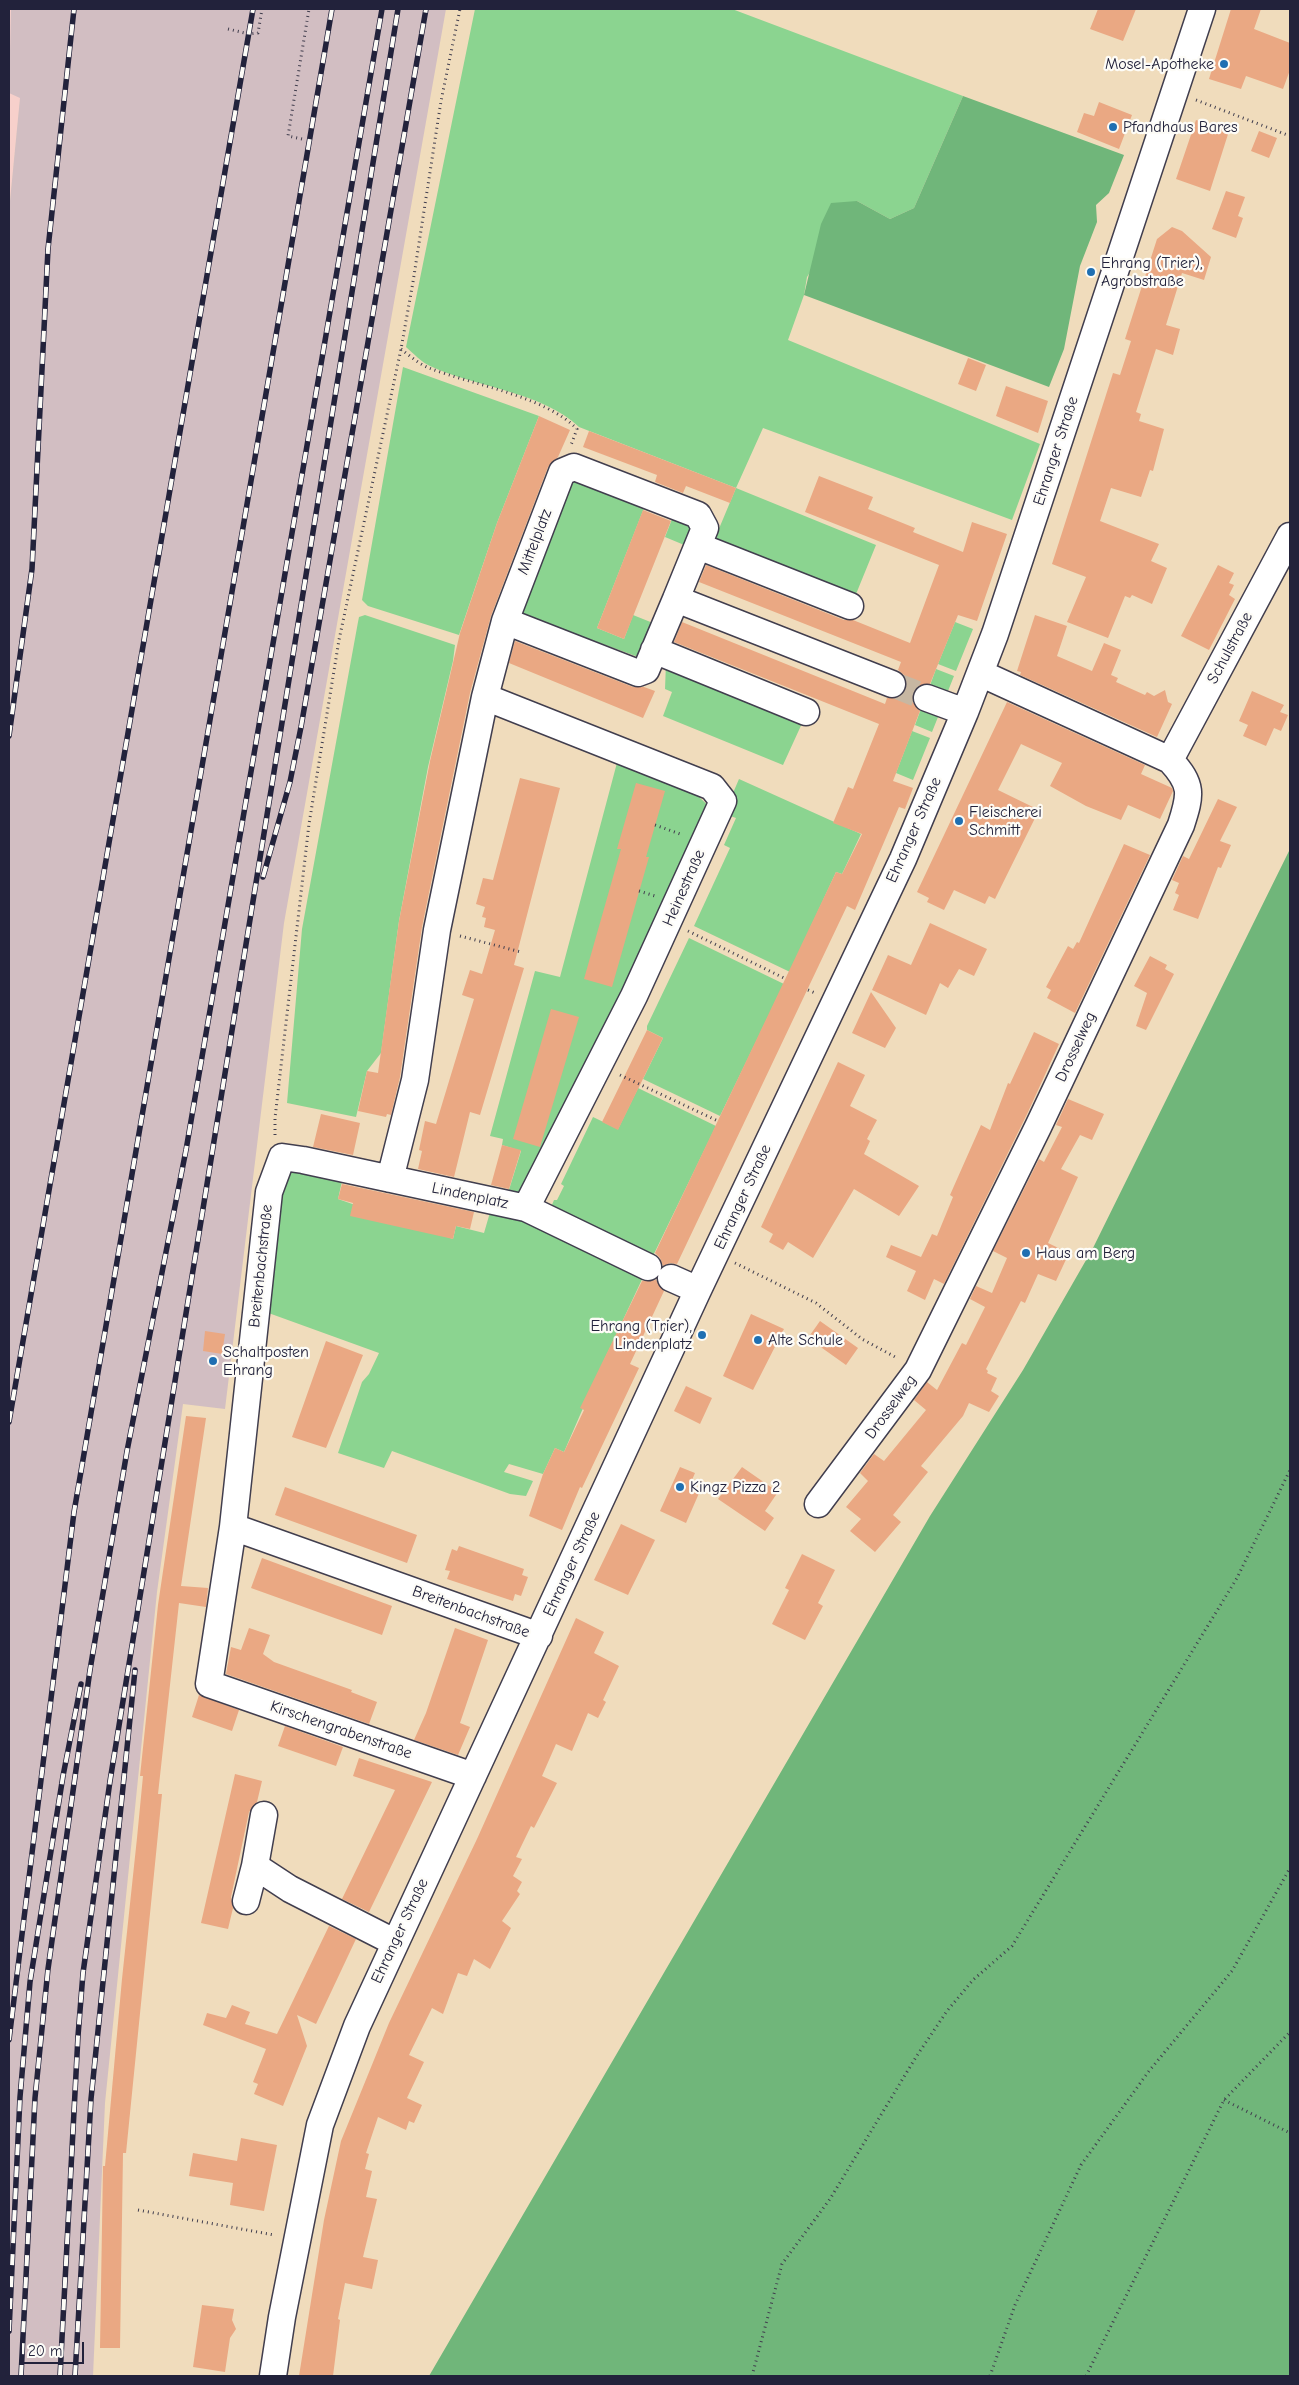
<!DOCTYPE html>
<meta charset="utf-8">
<style>
body{margin:0}
#map{position:relative;width:1299px;height:2385px;overflow:hidden;background:#f0dcbc;font-family:"Comic Neue",sans-serif}
canvas{display:block}
.frame{position:absolute;inset:0;border:10px solid #22223b;pointer-events:none}
.scale{position:absolute;left:20px;top:2342px;width:64px;height:22px;box-sizing:border-box;border:2px solid #22223b;border-top:0;padding-left:6px;font-size:15px;line-height:18px;white-space:nowrap;color:#22223b;-webkit-text-stroke:4px #fdfcf7;paint-order:stroke}
</style>
<div id="map">
<canvas width="1299" height="2385"></canvas>
<div class="frame"></div>
<div class="scale">20 m</div>
</div>
<script>
const ctx = document.querySelector('canvas').getContext('2d');
ctx.lineJoin = 'round';
function paint(path, color) {
  ctx.fillStyle = color;
  ctx.fill(path, 'evenodd');
}
function strokePath(path, color, width, dash) {
  ctx.strokeStyle = color;
  ctx.lineWidth = width;
  ctx.lineCap = dash ? 'butt' : 'round';
  ctx.setLineDash(dash || []);
  ctx.stroke(path);
}
function drawText(font, color, halo, rows, align = 'center') {
  ctx.font = font + ' "Comic Neue",sans-serif';
  ctx.lineWidth = 4.5;
  ctx.setLineDash([]);
  ctx.textBaseline = 'middle';
  ctx.strokeStyle = halo;
  ctx.fillStyle = color;
  for (const [text, x, y, turn = 0] of rows) {
    ctx.save();
    ctx.translate(x, y);
    ctx.rotate((+turn || 0) * Math.PI / 180);
    ctx.textAlign = isNaN(turn) ? turn : align;
    if (halo) ctx.strokeText(text, 0, 0);
    ctx.fillText(text, 0, 0);
    ctx.restore();
  }
}
const built = new Path2D(`
 M9,9h20l-20,203z`);
const industrial = new Path2D(`
 M11,9h435l-162,914 -59,486 -42,-5 -26,188 -52,511 -12,273h-84v-2165l11,-113 -11,-5z`);
const green = new Path2D(`
 M475,9h257l231,87 -49,112 -24,11 -33,-18 -50,76 -3,18 -16,45 252,104 -28,76 -249,-92 -27,60 140,57 -22,54 -141,-56 23,-55 -157,-61c-36,-35 -104,-40 -149,-61 -9,-4 -17,-13 -24,-19z
 M403,367l136,49 -42,107 -38,112 -91,-29 -6,-6z
 M576,475l112,42 8,12 -7,18 -24,-10 9,-23 -28,-11 -49,125 27,11 9,-24 25,10 -17,33 -115,-42 -5,-6 46,-126 4,-7z
 M365,615l90,30 -2,16 -25,106 -29,154 -18,132 -14,18 -11,46 -69,-14 15,-174 56,-307 1,-5z
 M955,622l18,7 -17,42 -18,-7z
 M666,663l138,56 -21,46 -120,-49 9,-24 -7,-3z
 M936,669l18,7 -8,20 -17,-8z
 M922,706l18,6 -8,20 -17,-7z
 M912,731l18,7 -17,42 -17,-7z
 M618,759l81,32 1,7 11,10 -85,187 -106,199 -12,-1 13,-42 -19,-6 1,-6 -13,-3 45,-165 25,6z
 M739,779l122,55 -19,40 -6,-2 -46,100 -96,-46 36,-78 -6,-3 12,-27 -12,-4z
 M689,938l95,46 -64,132 -77,-37 20,-41 -16,-8v-4z
 M638,1088l78,38 -65,134 -102,-48 5,-12h3l7,-14 -3,-2 32,-67 25,12z
 M295,1170l48,7 -5,22 115,40 3,-13 28,7 7,-24 42,11 112,53 -45,96 -36,83 -9,-4 -12,26 -34,-10 -5,8 29,9 -7,15 -16,-2 -118,-43 -8,17 -46,-15 24,-71 7,-8 10,-21 -116,-42 20,-136z`);
const forest = new Path2D(`
 M963,96l161,59 -15,38 -13,12 1,17 -17,44 -16,83 -15,38 -245,-92 17,-71 10,-21 26,-2 33,18 24,-11z
 M1290,849v1527h-861l501,-860 93,-146 70,-122z`);
const building = new Path2D(`
 M1098,9h38l-13,32 -33,-12z
 M1231,9h30l-7,20 36,14v27l-7,19 -37,-13 -5,13 -32,-10z
 M1099,102l33,13 -13,34 -42,-17 7,-19 10,3z
 M1196,120l33,11 -19,60 -34,-12z
 M1259,131l18,7 -8,20 -18,-7z
 M1226,191l19,6 -7,19 5,2 -7,20 -24,-9z
 M1172,227l10,4 29,26 -7,23 -22,-7 -16,52 14,4 -7,26 -17,-6 -20,63 5,2 -2,7 25,8 -11,42 -3,-1 -9,27 -30,-9 -11,33 59,23 -8,17 16,7 -15,36 -20,-9 -2,3 -5,-2 -17,42 -41,-16 19,-45 -34,-13 61,-191 7,2 11,-34 -6,-2 32,-100z
 M968,358l18,7 -10,26 -18,-7z
 M1006,386l42,15 -10,32 -42,-17z
 M539,416l31,14 -12,27 -10,10 -57,149 -21,77 -48,234 -22,150 -9,38 -4,-1 -1,3 -28,-6 9,-40 11,2 21,-152 31,-160 30,-128 37,-110z
 M589,431l147,57 -6,15 -44,-17 -3,7 -28,-11 2,-7 -74,-28z
 M819,476l54,21 -5,12 47,19 -2,4 50,20 9,-30 35,12 -30,87 -19,-6 -28,69 -12,2 -5,6 -1,9 8,10 -27,70 20,7 -8,21 -6,-2 -44,103 -8,-4 -170,358 -7,-1 -7,3 -3,-8 -5,-5 181,-381 6,2 20,-40 -29,-11 15,-36 5,2 26,-65 -205,-82 8,-20 203,82 2,-6 14,-2 5,-7 1,-8 -3,-6 -6,-5 3,-8 -202,-80 7,-17 138,55h9l57,23 29,-78 -134,-53z
 M643,510l28,11 -47,118 -27,-11z
 M1218,565l16,8 -5,10 5,2 -5,10 6,4 -26,51 -28,-14z
 M1035,615l32,11 -10,30 35,15 12,-28 17,7 -10,25 7,3 -2,4 29,13 2,-3 7,4 11,-6 3,12 4,2 -15,33 -137,-62 1,-3 -4,-1z
 M515,641l118,46h11l11,4 -12,27 -134,-55z
 M1252,691l32,14 -4,7 8,3 -7,16 -7,-3 -8,18 -23,-10 5,-11 -9,-4z
 M1007,702l138,63 -4,9 31,14 1,3 -13,28 -32,-14 -7,15 -35,-14 -36,-20 12,-23 -41,-19 -23,46 41,20 -44,89 -6,-3 -4,8 -31,-14 -10,20 -17,-8 2,-4 -12,-6z
 M520,778l40,10 -46,177 10,3 -44,147 -10,-3 -16,65 -36,-8 4,-18 -3,-1 6,-29 11,3 38,-125 -12,-4 8,-25 12,4 13,-44 -11,-3 2,-9 -4,-1 3,-10 -9,-3 7,-26 10,2z
 M636,783l29,8 -19,66h3l-37,130 -28,-8 37,-130h-4z
 M1218,799l19,8 -17,34 11,4 -10,23 -3,-1 -20,52 -25,-9 6,-15 -4,-2 4,-10 -7,-3 11,-24 6,3z
 M1124,844l26,11 -75,158 -28,-15 4,-8 -5,-3 22,-41 5,3 4,-7 2,1z
 M930,923l57,26 -13,27 -15,-7 -11,19 -8,-5 -14,32 -54,-25 16,-35 23,10z
 M1150,956l17,9 -2,4 9,5 -28,56 -10,-4 11,-33 -13,-7z
 M871,992l25,36 -11,20 -33,-15z
 M551,1009l28,8 -39,130 -27,-8z
 M647,1030l16,8 -45,92 -16,-8z
 M1034,1032l25,12 -31,68 -84,172 -10,-5 -9,21 -18,-9 9,-20 -30,-14 5,-12 30,12 11,-23 5,2 16,-39 -3,-2 31,-70 9,5 18,-47 2,1z
 M838,1062l27,13 -15,31 27,14 -10,19 3,2 -6,13 55,32 -20,30 -45,-27 -41,69 -25,-16 -5,8 -14,-8 4,-8 -12,-7z
 M1068,1099l36,15 -12,26 -12,-5 -19,34 17,8 -30,66 21,10 -13,28 -18,-7 -13,29 -4,-2 -35,68 2,2 -1,2 10,5 -6,13 8,5 -10,16 -20,-9 -6,13 -42,50 7,6 -35,43 8,7 -26,30 -25,-21 11,-12 -15,-12 22,-26 -8,-8 14,-19 10,7 42,-51 -12,-10 13,-18 10,8 25,-47 4,2 19,-38 -15,-8 6,-13 16,7 15,-35 -14,-7 46,-92 5,3 18,-35 -6,-2z
 M321,1114l39,9 -7,32 -40,-8z
 M502,1145l19,5 -12,39 -18,-4z
 M342,1184l132,28 -4,17 -14,-3 -3,13 -103,-23 3,-13 -15,-4z
 M656,1280l8,11 -34,73 9,4 -57,120 -2,-1 -18,43 -33,-14 14,-42 12,-26 9,4 20,-42 -4,-2 62,-127z
 M751,1314l33,15 -31,61 -30,-14z
 M820,1321l38,27 -12,17 -38,-27z
 M205,1331l20,3 -3,20 -19,-3z
 M326,1341l37,14 -37,93 -34,-11z
 M686,1386l26,12 -12,26 -26,-13z
 M186,1416l20,2 -25,168 27,2 -2,19 -27,-4 -21,191h4l-36,359h-3l-3,195h-20l3,-182h2l17,-187 15,-141 6,-62h-3l18,-171z
 M680,1467l15,6 -6,14 11,4 -14,32 -26,-12z
 M742,1467l36,25 -13,19 9,7 -9,13 -47,-32z
 M285,1487l132,48 -10,28 -132,-48z
 M621,1524l34,16 -27,55 -34,-15z
 M459,1546l65,23 -2,6 6,2 -7,19 -6,-2 -2,7 -66,-22 3,-8 -5,-1 7,-21 5,2z
 M802,1554l33,16 -17,33 5,3 -18,34 -33,-16 17,-34 -4,-2z
 M262,1558l130,48 -10,29 -131,-47z
 M576,1618l28,14 -10,21 25,13 -16,34 3,2 -8,16 -10,-5 -16,38 -16,-7 -14,32 15,7 -23,45 -3,-2 -15,31 6,2 -9,17 9,6 -5,9 3,3 -18,27 9,7 -21,41 -16,-10 -7,17 -9,-3 -15,41 -11,-6 -23,47 15,7 -17,36 15,7 -8,18 -5,-2 -3,9 -28,-13 -12,36 3,1 -4,15 7,2 -6,26 11,2 -14,58 15,3 -6,29 -27,-6 -7,36 2,1 -7,56h-34l25,-156 17,-79 48,-118 88,-184z
 M249,1628l21,7 -7,19 11,8 78,28 -1,2 26,10 -8,22 -143,-50 5,-27 10,3z
 M455,1628l33,12 -28,83 10,4 -12,28 -44,-15 12,-27z
 M199,1695l40,15 -7,21 -40,-14z
 M285,1726l58,21 -7,19 -58,-20z
 M359,1758l73,24 -63,130 -27,-13 53,-109 -42,-14z
 M235,1774l27,7 -5,21 -8,10 -18,85 2,11 -5,21 -27,-6z
 M329,1926l27,13 -40,85 -19,-9 10,31 -24,60 -29,-12 4,-10 -5,-2 13,-33 -63,-24 4,-12 19,5 6,-13 18,7 -5,12 32,10z
 M241,2138l36,7 -13,66 -34,-6 3,-22 -44,-7 4,-23 44,8z
 M202,2305l32,4 -2,11 4,9 -6,9 -5,34 -32,-5z`);
const minorTunnel = new Path2D(`
 M892,684l35,14`);
const path = new Path2D(`
 M228,29l21,5 9,-1 4,-24
 M1196,100l94,36
 M302,139l-14,-3 21,-127
 M401,349c9,7 18,15 28,19 44,17 116,28 148,61l-6,16
 M655,825l28,10
 M639,891l16,5
 M688,931l98,48
 M460,936l61,16
 M808,990l7,3
 M620,1075l98,46
 M275,1135v-17l34,-294 30,-184 62,-291 12,-67 28,-181 19,-92
 M735,1263l81,40 46,36 35,19
 M1224,2100l66,33
 M138,2210l136,25
 M752,2376l30,-112 48,-65 86,-142 31,-46 26,-31 39,-34 225,-368 53,-108
 M990,2376l25,-71 66,-140 68,-94 83,-100 58,-103
 M1086,2376l138,-276 66,-68`);
const minor = new Path2D(`
 M698,546l152,60
 M676,599l29,-71 -7,-13 -124,-48 -12,5 -57,149 133,52 8,-3 30,-71 216,85
 M654,650l152,62
 M485,697l227,90 11,14 -89,195 -108,212
 M927,698l38,14
 M1170,760l120,-224
 M390,1179l25,-99 22,-150 48,-233 20,-76
 M671,1278l27,12
 M818,1504l100,-134 120,-243 143,-302c10,-31 12,-40 -11,-65l-190,-87
 M233,1527l306,109
 M473,1776l-264,-92 24,-157 36,-335 13,-35 21,3 223,48 122,59
 M255,1866l9,-51
 M246,1901l9,-35 35,23 104,53
 M273,2376l9,-59 38,-192 37,-99 341,-736 205,-431 62,-147 30,-78 207,-625`);
const rail = new Path2D(`
 M9,736l23,-167 16,-320 26,-240
 M263,877l27,-95 11,-55 125,-718
 M9,1422l244,-1413
 M9,2040l65,-528 258,-1503
 M9,2331l11,-234 10,-115 33,-206 18,-92
 M21,2376l14,-278 13,-129 42,-299 37,-219 59,-301 196,-1141
 M60,2376l18,-340 5,-63 27,-192 288,-1772
 M75,2376l16,-277 44,-429`);
const markers = [
 [1224,64,5,"#1f6fb2"],
 [1113,127,5,"#1f6fb2"],
 [1091,272,5,"#1f6fb2"],
 [959,821,5,"#1f6fb2"],
 [1026,1253,5,"#1f6fb2"],
 [702,1335,5,"#1f6fb2"],
 [758,1340,5,"#1f6fb2"],
 [213,1361,5,"#1f6fb2"],
 [680,1487,5,"#1f6fb2"]
];
const poiNames = [
 ["Mosel-Apotheke",1214,64,"right"],
 ["Pfandhaus Bares",1123,127],
 ["Ehrang (Trier),",1101,263],
 ["Agrobstraße",1101,281],
 ["Fleischerei",969,812],
 ["Schmitt",969,830],
 ["Haus am Berg",1036,1253],
 ["Ehrang (Trier),",692,1326,"right"],
 ["Lindenplatz",692,1344,"right"],
 ["Alte Schule",768,1340],
 ["Schaltposten",223,1352],
 ["Ehrang",223,1370],
 ["Kingz Pizza 2",690,1487]
];
const streetNames = [
 ["Ehranger Straße",1056,451,-72],
 ["Mittelplatz",535,542,-69],
 ["Schulstraße",1230,648,-62],
 ["Ehranger Straße",914,830,-66],
 ["Heinestraße",684,888,-66],
 ["Drosselweg",1076,1047,-65],
 ["Lindenplatz",470,1196,12],
 ["Ehranger Straße",743,1197,-65],
 ["Breitenbachstraße",261,1266,-84],
 ["Drosselweg",891,1407,-54],
 ["Ehranger Straße",572,1564,-65],
 ["Breitenbachstraße",471,1612,20],
 ["Kirschengrabenstraße",341,1730,19],
 ["Ehranger Straße",400,1931,-65]
];
paint(built, '#f7d0cb');
paint(industrial, '#d2bec2');
paint(green, '#8bd490');
paint(forest, '#70b67a');
paint(building, '#eaa883');
strokePath(minorTunnel, '#c7b7a2', 26, [26, 13]);
strokePath(minor, '#413e4e', 29);
strokePath(path, '#413e4e', 3, [1, 4]);
strokePath(minor, '#fff', 26);
strokePath(rail, '#22223b', 5.5);
strokePath(rail, '#fdfcf7', 4, [11]);
for (const [x, y, r, color] of markers) {
  const dot = new Path2D();
  dot.arc(x, y, r, 0, 2 * Math.PI);
  ctx.fillStyle = color;
  ctx.fill(dot);
  strokePath(dot, '#fdfcf7', 2);
}
drawText('16px', '#22223b', '#fdfcf7', poiNames, 'left');
drawText('16px', '#22223b', '#fdfcf7', streetNames);
</script>
